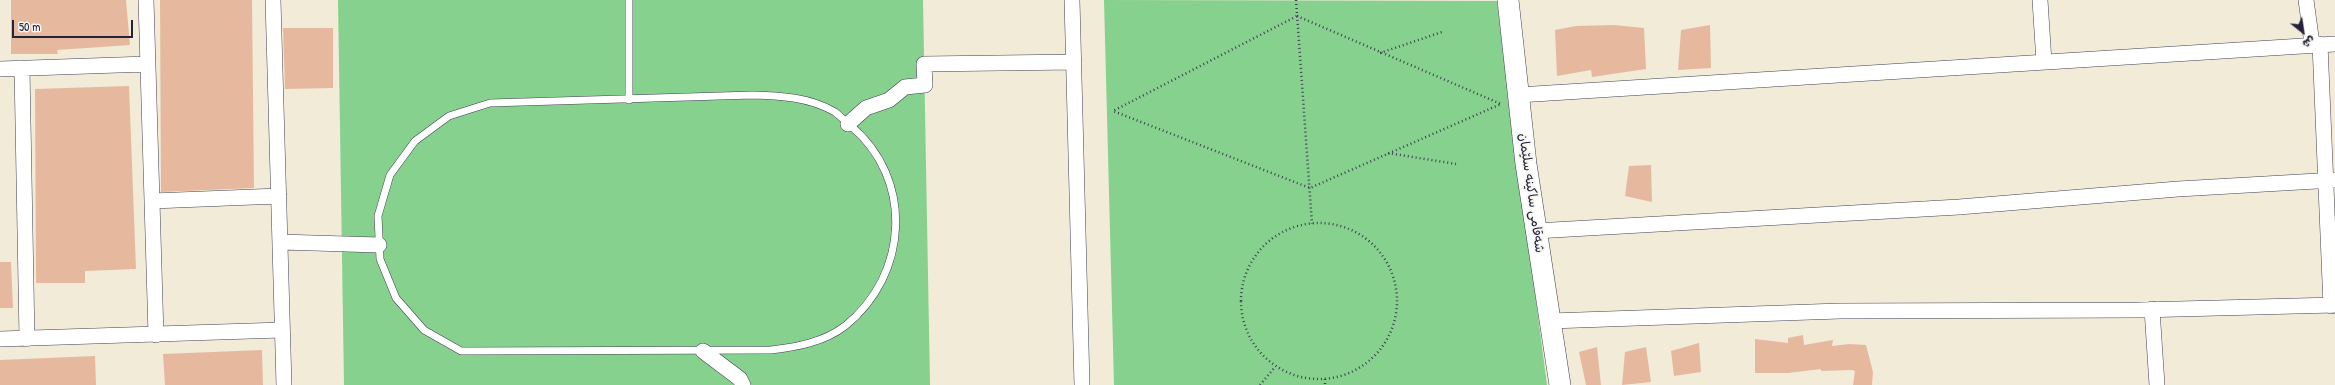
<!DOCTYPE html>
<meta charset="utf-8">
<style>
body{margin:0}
#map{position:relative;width:2335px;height:385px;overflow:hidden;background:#f1ebd8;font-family:"Patrick Hand","Playpen Sans Arabic",sans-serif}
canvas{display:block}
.north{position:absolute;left:2283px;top:12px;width:40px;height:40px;-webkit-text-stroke:3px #f6f6f2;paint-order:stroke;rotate:150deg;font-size:11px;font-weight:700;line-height:16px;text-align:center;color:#22223b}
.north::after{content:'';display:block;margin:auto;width:14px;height:18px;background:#22223b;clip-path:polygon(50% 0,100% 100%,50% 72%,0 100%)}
.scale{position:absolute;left:12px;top:20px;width:121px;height:18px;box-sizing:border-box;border:2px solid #22223b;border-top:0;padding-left:5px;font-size:12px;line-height:14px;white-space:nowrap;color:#22223b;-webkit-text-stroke:3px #f6f6f2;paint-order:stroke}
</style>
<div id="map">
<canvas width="2335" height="385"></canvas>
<div class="north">ش</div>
<div class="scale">50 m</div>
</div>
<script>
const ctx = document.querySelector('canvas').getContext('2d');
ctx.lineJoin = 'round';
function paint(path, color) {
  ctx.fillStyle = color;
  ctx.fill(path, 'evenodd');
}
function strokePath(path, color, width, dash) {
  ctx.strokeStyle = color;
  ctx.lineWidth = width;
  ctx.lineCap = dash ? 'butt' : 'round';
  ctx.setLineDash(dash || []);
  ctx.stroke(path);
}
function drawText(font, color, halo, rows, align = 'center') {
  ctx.font = font + ' "Patrick Hand","Playpen Sans Arabic",sans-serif';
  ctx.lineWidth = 4;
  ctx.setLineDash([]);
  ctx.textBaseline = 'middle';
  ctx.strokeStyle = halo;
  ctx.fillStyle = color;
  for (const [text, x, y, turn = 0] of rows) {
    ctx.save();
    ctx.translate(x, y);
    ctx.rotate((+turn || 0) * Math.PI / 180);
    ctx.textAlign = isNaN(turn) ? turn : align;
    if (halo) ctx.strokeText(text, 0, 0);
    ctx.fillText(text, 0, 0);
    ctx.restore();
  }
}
const green = new Path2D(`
 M338,0h585l7,385h-586z
 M1104,0l393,1 50,384h-433z`);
const building = new Path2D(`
 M11,0h115l4,45 -73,5 1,4h-47z
 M160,0h92l2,188 -93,4z
 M1614,25l30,3 2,41 -54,8 -1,-7 -34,6 -2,-46 21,-4z
 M1710,25l1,43 -33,2 3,-40z
 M283,28h50v60l-48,1z
 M129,86l7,183 -51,2v12h-49l-1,-194z
 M1651,165l1,37 -27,-6 4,-30z
 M0,262h11l2,46h-13z
 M1803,335l1,10 29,-5 -1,6 17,-2 17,1 7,27 -1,13h-19l2,-14 -3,-1 -31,1v-2l-33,4h-33v-34l33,4v-5z
 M1699,343l2,29 -27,4 -3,-25z
 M1597,347l4,38h-15l-7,-33z
 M1646,347l5,35 -29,3 3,-33z
 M262,350l1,35h-98l-2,-31z
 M95,356l1,29h-96v-25z`);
const path = new Path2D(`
 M1296,0l16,224
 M1297,16l204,88 -191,84 -197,-77z
 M1380,53l62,-21
 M1388,153l68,11
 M1241 301a78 78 0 1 1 156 0a78 78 0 1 1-156 0Z
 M1325,379v6
 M1260,385l15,-18`);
const lane = new Path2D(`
 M629,0v100
 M753,95c29,1 56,2 82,17 5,4 11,10 16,14 63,53 58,149 -6,200 -21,16 -48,21 -74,24l-310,1 -37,-21 -28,-32 -16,-39 -2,-43 12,-41 25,-34 34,-25 41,-13z`);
const street = new Path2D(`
 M146,0l10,335
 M273,0l11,385
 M1072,0l10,385
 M2040,0l4,62
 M2306,0l6,44
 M2320,44l11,262
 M22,68l5,271
 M0,69l148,-5
 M1518,95l817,-51
 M848,124l18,-16 23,-8 16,-13 20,-2 -1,-21 150,-2
 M152,201l127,-5
 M1535,231l424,-24 219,-18 157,-9
 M280,242l99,3
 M2152,309l5,76
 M1550,321l290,-10 299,-1 196,-5
 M0,339l282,-9
 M703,351l37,28 3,6`);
const secondary = new Path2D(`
 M1508,0l18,164 34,221`);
const streetNames = [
 ["شەقامی ساکینە سلێمان",1531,193,82]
];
paint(green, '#86d18e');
paint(building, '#e6b99f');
strokePath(lane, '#414053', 8);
strokePath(street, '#414053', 16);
strokePath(secondary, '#414053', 22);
strokePath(path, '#414053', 2.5, [1, 3]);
strokePath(lane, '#fff', 7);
strokePath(street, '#fff', 15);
strokePath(secondary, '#fff', 21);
drawText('13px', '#22223b', '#f6f6f2', streetNames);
</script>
